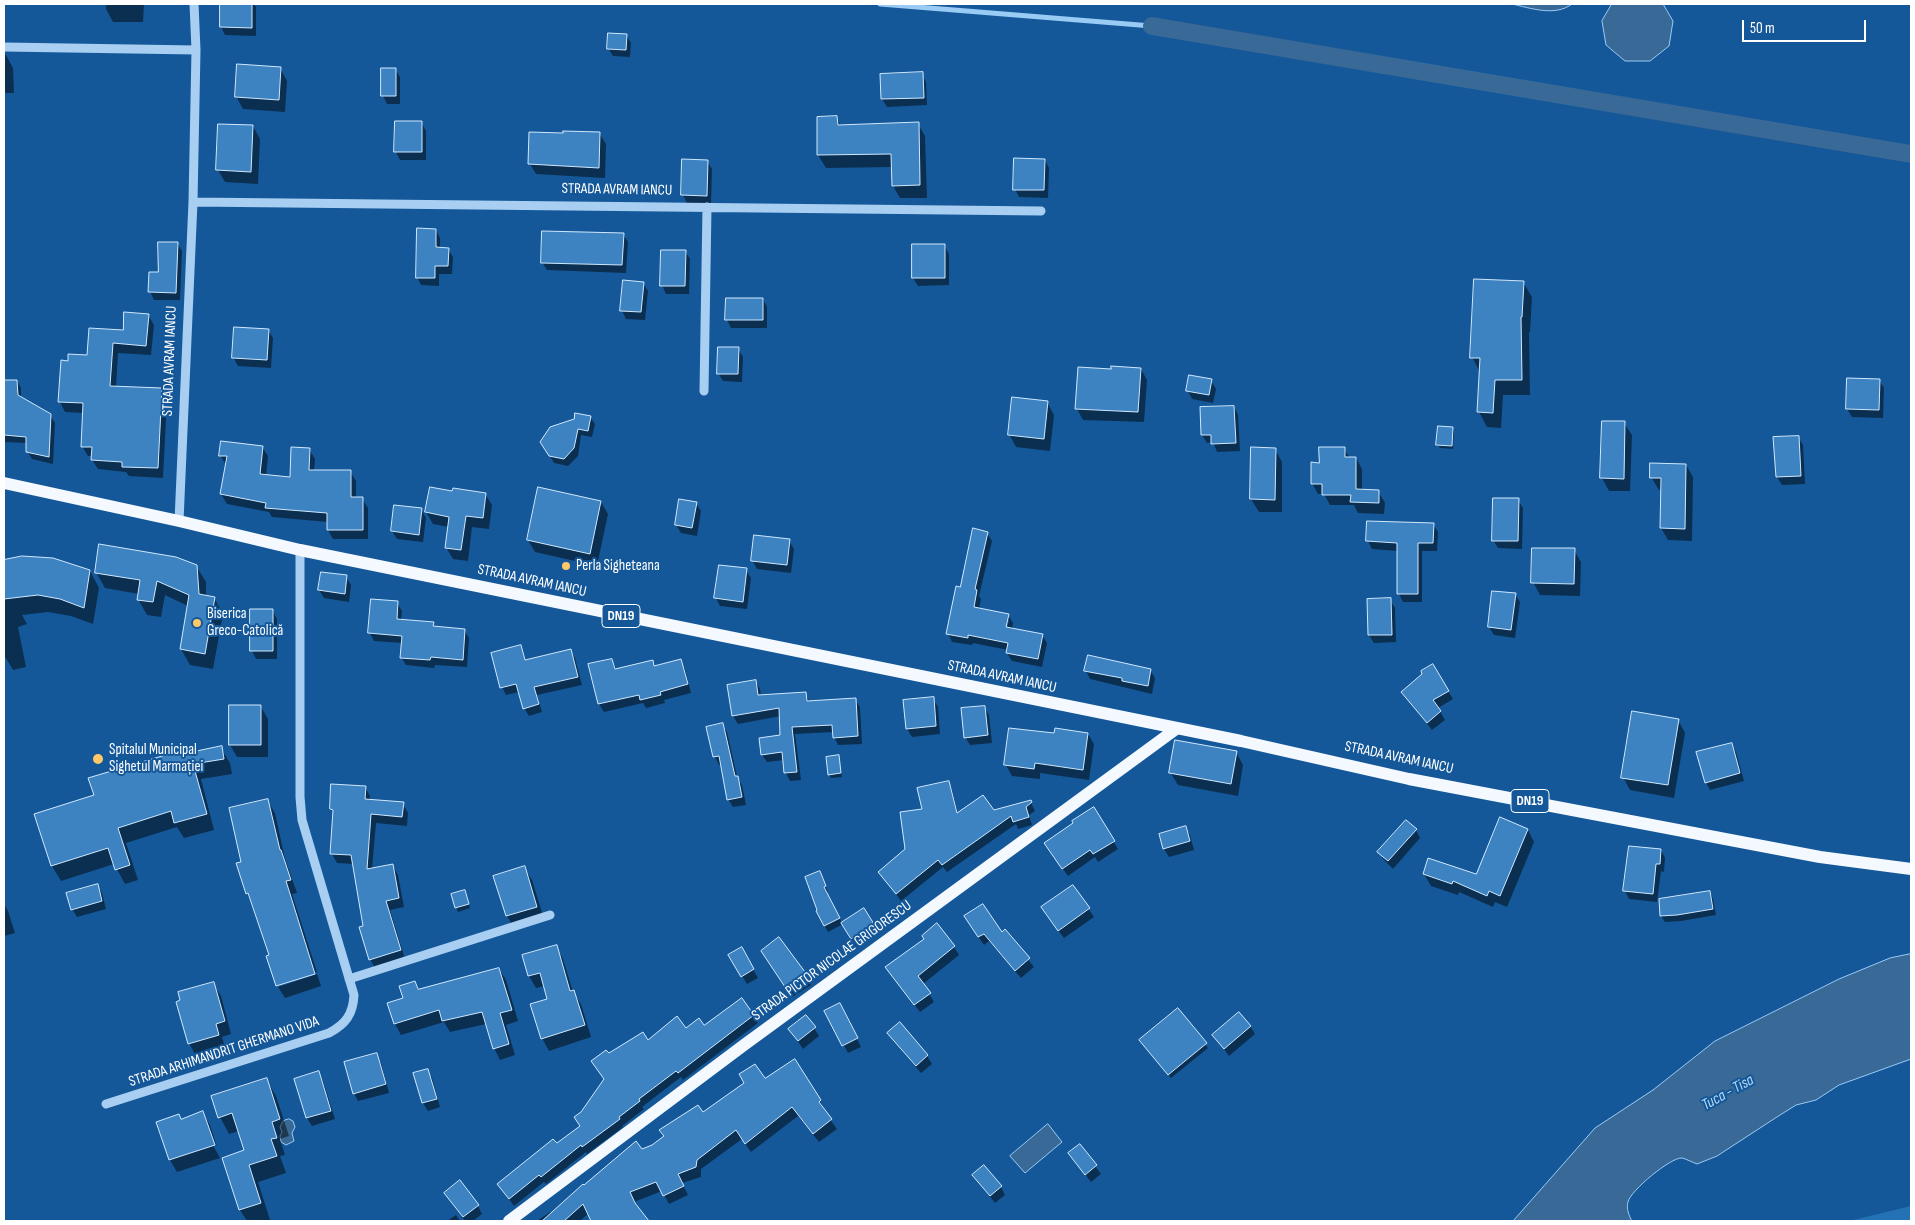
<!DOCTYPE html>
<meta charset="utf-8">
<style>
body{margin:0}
#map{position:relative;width:1915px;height:1225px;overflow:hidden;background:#155899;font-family:"Sofia Sans Condensed",sans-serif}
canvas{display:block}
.frame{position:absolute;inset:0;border:5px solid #fff;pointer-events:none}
.scale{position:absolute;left:1742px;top:20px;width:124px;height:22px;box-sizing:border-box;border:2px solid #fff;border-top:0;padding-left:6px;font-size:15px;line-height:18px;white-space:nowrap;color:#fff;-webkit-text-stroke:4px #155899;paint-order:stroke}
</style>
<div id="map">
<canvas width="1915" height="1225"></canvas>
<div class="frame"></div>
<div class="scale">50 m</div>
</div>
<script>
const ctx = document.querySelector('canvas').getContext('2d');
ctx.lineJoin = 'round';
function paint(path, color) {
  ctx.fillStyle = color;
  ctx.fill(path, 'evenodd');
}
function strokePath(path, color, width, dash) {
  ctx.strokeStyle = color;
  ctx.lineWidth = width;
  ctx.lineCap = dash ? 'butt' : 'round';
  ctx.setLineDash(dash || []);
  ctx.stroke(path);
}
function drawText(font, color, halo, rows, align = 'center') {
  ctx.font = font + ' "Sofia Sans Condensed",sans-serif';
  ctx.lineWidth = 4;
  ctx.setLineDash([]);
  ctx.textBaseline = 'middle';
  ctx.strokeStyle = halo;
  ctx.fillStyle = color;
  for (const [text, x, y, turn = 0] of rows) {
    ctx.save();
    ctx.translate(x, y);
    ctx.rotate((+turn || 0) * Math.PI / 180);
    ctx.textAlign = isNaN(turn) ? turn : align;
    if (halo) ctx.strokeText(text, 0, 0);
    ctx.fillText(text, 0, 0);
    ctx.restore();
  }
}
const green = new Path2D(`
 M1911,1206v15h-62z`);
const water = new Path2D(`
 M1512,4h60c-17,13 -42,4 -60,0z
 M1612,4h51l10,17 -4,25 -19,15h-25l-19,-16 -4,-24z
 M1911,954v105l-72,26 -23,15 -20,5 -16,10 -63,41 -20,8c-5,-2 -11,-5 -15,-6 -11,-1 -52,33 -54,44 -2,6 1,14 4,19h-119l82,-93 58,-38 62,-49 124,-62 51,-21z
 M289,1119l4,2 2,6 -3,6 2,8 -8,4 -5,-3 -1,-6 2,-4 -2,-5 3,-6z
 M1048,1124l14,18 -37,31 -15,-17z`);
const shadow = new Path2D(`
 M106,4h38l-1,18h-30l-7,-13z
 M221,4h33l2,3v29l-31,-1 -4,-8z
 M626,35l5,8 -1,14 -17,-1 -5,-8z
 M4,55h2l7,13 1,25h-10z
 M280,68l7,13 -2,31 -42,-3 -7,-13z
 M395,69l5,8v27h-13l-4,-8z
 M922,74l4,8 1,23 -40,2 -5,-8z
 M818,118h19l4,8 77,-2 7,12 2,62h-27l-7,-12 -1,-19 -66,1 -8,-13z
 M421,122l5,9v29h-26l-4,-8z
 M253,126l7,13 -2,45 -33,-2 -7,-12z
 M599,133l7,11 -1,34 -69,-4 -6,-10z
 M1045,160l4,8 -1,30 -29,-1 -4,-8z
 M707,161l5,8 -1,34h-24l-4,-8z
 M436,230l4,8v10l8,1 5,8 -1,17h-13v12l-18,-1 -4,-8z
 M623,234l5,8 -2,31 -79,-3 -5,-8z
 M177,243l5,8 -2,49h-26l-4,-9z
 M944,245l5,9v31l-31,1 -5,-8z
 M685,251l5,8 -1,35h-23l-4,-9z
 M1523,282l9,15 -2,35h-1l1,63h-27l-2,33 -14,-1 -8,-15 1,-40 -8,-15z
 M643,283l5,8 -3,29 -19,-1 -4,-8z
 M763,299l4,8v21h-36l-4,-8z
 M148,315l6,10 -3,30 -33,-2 -2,34 45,2 6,10 -4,79 -34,-2 -3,-4 -28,-3 -6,-9 1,-4h-5l-6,-10 2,-33 -19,-1 -5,-10 9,-40 19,-6z
 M268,330l5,8 -2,30 -33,-2 -5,-9z
 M738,349l5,8 -1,25 -19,-1 -5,-8z
 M1079,368l33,2 29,-1 6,11 -3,42 -61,-2 -6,-11z
 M1879,380l5,8 -1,30 -31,-1 -5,-8z
 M4,381h13l4,7v10l29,17 5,8 -2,41 -21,-5 -5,-8 1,-8 -24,-1z
 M1211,381l5,8 -3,14 -21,-4 -4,-8z
 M1047,402l7,13 -4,36 -34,-4 -7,-13z
 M1234,407l4,8 2,36 -23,1 -4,-10 -6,1 -5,-8z
 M590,417l5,7 -3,13 -11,-2 -3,21 -10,10 -14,-3 -12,-21z
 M1624,423l8,12 -2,56h-21l-7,-13z
 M1452,428l2,3 -1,18 -13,-1 -2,-3z
 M1798,437l5,8 2,39 -23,1 -5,-8 -2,-39z
 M262,447l6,9 -2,20 26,2 17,-29 6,10 -1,12h36l6,10v18h6l6,9v31h-35l-5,-9v-8l-56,-5 -3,-5 -42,-8 -6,-10 5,-29 -6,-10z
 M1275,449l7,13v50h-23l-8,-13z
 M1344,449l6,9h6l6,11v22h16l7,12 -1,11 -26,-1 -4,-8h-24l-6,-11h-6l-6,-11 8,-19z
 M1686,465l7,12 -1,64 -24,-1 -7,-12 1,-38h-3l-8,-13z
 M453,493l32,1 7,11 -3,24 -17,-2 -4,34 -15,-2 -7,-12 3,-20 -16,-3 -7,-12z
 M1518,500l5,8 -1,41 -24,-1 -5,-8z
 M601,502l7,12 -11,52 -62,-14 -7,-12z
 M696,503l5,8 -4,25 -16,-3 -5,-8z
 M421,509l5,9 -3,24 -26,-3 -5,-8z
 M1433,524l5,8 -1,19h-15v51h-19l-4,-8 -1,-43 -26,-2 -4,-8z
 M987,533l5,8 -13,55 2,3 -2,10 29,6 5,8 -1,6 30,6 5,8 -5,24 -30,-6 -5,-8 1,-3 -35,-7 -1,2 -20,-3 -4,-9 13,-45zM1006,620h3l-3,13h-2z
 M789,541l5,8 -3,24 -34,-4 -5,-9z
 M1574,550l7,12 -1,34 -40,-1 -7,-13z
 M23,557l67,14 9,17 -6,36 -22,-8 -23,-4 -26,3 5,9 -9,3 8,40 -13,3 -7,-12 -2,1v-97z
 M196,566l10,16v15l8,1 9,16 -10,55 -23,-4 -9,-16 7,-43 -23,-11 -4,22 -14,-2 -9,-16 1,-5 -34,-6 -9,-16z
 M746,570l5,8 -4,31 -27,-3 -4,-8z
 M346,577l5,8 -2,17 -25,-4 -5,-8z
 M1515,594l5,8 -5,36 -21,-3 -5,-8z
 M1390,600l5,8 1,34 -22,1 -5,-8z
 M397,603l5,8 -1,9 32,3 3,5 28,2 5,8 -2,29 -32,-2 -1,3 -28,-3 -5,-8 2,-14 -29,-2 -4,-8z
 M251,610h21l5,9v40h-21l-4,-8z
 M520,647l6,14 44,-11 5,8 7,27 -45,10 5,17 -13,4 -5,-8 -5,-16 -13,3 -4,-8z
 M612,660l5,10 35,-9 4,6 24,-6 5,8 6,24 -27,7 1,3 -19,5 -3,-5 -39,9 -5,-8 -9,-39z
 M1433,666l20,33 -15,9 7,12 -13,10 -29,-37z
 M1150,670l5,8 -3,16 -62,-15 -4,-8z
 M755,681l5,8 1,7 44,-2 5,8 45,-3 5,8 2,37 -24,1 -4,-8v-5l-39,2 6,46 -11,1 -4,-8 -2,-13 -17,2 -5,-7 20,-19 -1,-20 -43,8 -5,-8 -5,-30z
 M933,699l5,8 2,27 -28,3 -5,-8 -3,-27z
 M261,707l7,12v38h-31l-7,-12z
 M984,707l5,8 3,28 -22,2 -5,-8z
 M1678,720l7,13 -11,65 -44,-8 -7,-13z
 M722,724l5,8 10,44 5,9 4,20 -13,2 -5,-8 -6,-35 -3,1 -4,-8 -7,-29z
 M1088,734l6,10 -5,36 -49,-7v6l-28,-3 -6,-11 49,-30z
 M1732,744l4,8 8,29 -34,9 -4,-8z
 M221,748l9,15 2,11 -31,5 13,51 -30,8 -7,-11 -51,16 12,37 -13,4 -11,-20 -53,17 -9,-15 43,-70 95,-43z
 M1236,752l7,13 -5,31 -60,-11 -8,-13z
 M838,756l4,21 -11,1 -2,-4z
 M948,782l4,8 6,24 35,-2 37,-11 5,10 -6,4 3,10 -14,4 -2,-5 -69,48 -4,-5 -42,34 -21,-29 27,-22 17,-40z
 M365,787l5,9v5l33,3 5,9 -1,13 -31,-3 -4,46 21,-3 5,9 6,32 -14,3 15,49 -30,9 -5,-9 -17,-95 -16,-1 -5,-9 2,-39 -3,-6z
 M267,800l8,13 10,46 12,34 -5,1 25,78 -39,12v3l-10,-30 3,-1 -18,-52 -6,-11 -4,-30z
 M1094,809l24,40 -20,13 -3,-5 -27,19 -18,-25z
 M1185,827l5,8 4,15 -25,7 -5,-8 -4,-14z
 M1416,830l4,8 -27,31 -9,-9 -5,-8z
 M1528,830l6,12 -27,65 -12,-5 -2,5 -34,-15 -1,3 -27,-9 -7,-12 53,2z
 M1661,850l4,8 -1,14 -3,-1 -4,31 -28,-3 -4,-8z
 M524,868l8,12 12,39 -30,9 -7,-12 -12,-39z
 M820,873l8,19 -1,1 15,30 31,1 5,8 -22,14 -13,-22 -15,8 -11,-21z
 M97,885l5,8 4,16 -29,8 -5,-8z
 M1073,886l21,31 -30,21 -17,-22z
 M1710,892l3,7 3,16 -35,6 -16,1 -4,-6z
 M452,895h14l4,13 -12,4z
 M4,904l4,7 7,22 -11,3z
 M970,925l32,9 3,-3 29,36 -13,11 -32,-37 -5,4z
 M556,946l7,13 10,33 8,12 10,33 -42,14 -7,-13 7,-38 -4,-14 -9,2 -7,-12z
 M954,947l5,8 -36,29 11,18 -14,10 -29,-37z
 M741,949l17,29 -11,6 -17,-28z
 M768,960l39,17 4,8 -19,12z
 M499,969l7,11 12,41 -12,4 9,30 -15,5 -6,-12 -8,-24 -36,8 -6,-10 -43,13 -6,-11 -7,-20 16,-5 10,-17 5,8z
 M317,974l4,12 -36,12 -7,-11z
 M213,983l8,13 10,38 -9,3 3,10 -29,9 -7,-13z
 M741,999l17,24 -75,57 -2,-3 -39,30 2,2 -22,17 1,1 -36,27 -1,-2 -40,32 -2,-2 -30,24 -15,-21 82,-59 1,-13 23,-33 3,-25 78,-26 18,-2z
 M1178,1010l30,38 -37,30 -28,-34z
 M826,1011l18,1 17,35 -13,6z
 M900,1024l27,32 5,8 -11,9 -27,-32 -5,-8z
 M1250,1026l5,8 -26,22 -15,-21z
 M814,1028l5,8 -16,13 -13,-20z
 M376,1055l5,8 8,30 -31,8 -4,-8z
 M427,1070l5,8 8,29 -12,4 -5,-8 -8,-29z
 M319,1073l4,8 12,38 -23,7 -5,-8 -11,-38z
 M266,1079l10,17 13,40 -9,3 5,16 -5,1 6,17 -28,9 12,38 -23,1 -7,-11 6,-59 -7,-20 -10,3 -9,-17z
 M764,1080l56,21 5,9 -1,1 13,18 -18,13 -21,-26 -47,36 -9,-13 -41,30v8l-19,6 6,12 -19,9 -7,-13 -28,11 14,19h-56l-3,-8 -9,8h-43l13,-9 2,2 89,-64 11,-4 51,-32z
 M203,1113l7,12 7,22 -4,-8 -3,1 10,18 -43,14 -7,-12 -13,-37 24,-3z
 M1080,1146l21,28 -10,8 -21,-28z
 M973,1175l28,12 4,8 -10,8z
 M445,1193l33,13 4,8 -9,7h-8z
 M456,1215l4,6h-13z`);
const stream = new Path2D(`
 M880,4l272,22`);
const canal = new Path2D(`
 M1152,26l759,128`);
const building = new Path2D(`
 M220,4h32v24l-32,-1z
 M608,33l19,1 -1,16 -19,-1z
 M237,64l44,3 -2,33 -44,-3z
 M381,68h15v28h-15z
 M923,72l1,26 -43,1 -1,-25z
 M837,116l1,9 81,-3 1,63 -28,1 -1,-32 -74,1v-38z
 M395,121h27v31h-28z
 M218,124l35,1 -2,47 -35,-2z
 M563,131l37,1 -1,36 -71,-4 1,-32 34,1z
 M1014,158l31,1 -1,31h-31z
 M682,159l26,1 -1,36 -26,-1z
 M417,228l19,1v18l13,1 -1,18h-13v12h-19z
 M542,231l82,2 -2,32 -81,-2z
 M158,242h20l-2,51 -28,-1 1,-20h9z
 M912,244h33v34h-33z
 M661,250h25l-1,36h-25z
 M1474,279l50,2 -2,36h-1l1,63h-27l-2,33 -16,-1 3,-54h-10z
 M623,280l21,2 -3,30 -21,-1z
 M726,298h37v22h-38z
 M124,312l25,2 -3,32 -33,-3 -3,43 52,2 -4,80 -36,-1v-5l-31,-2 1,-13h-11l2,-44 -25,-1 3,-42 7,1v-7l19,1 2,-27 34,2z
 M234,327l35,2 -2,31 -35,-2z
 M718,347h21l-1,27h-21z
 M1111,366l30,2 -3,44 -63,-3 3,-42 33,2z
 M1189,375l23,4 -3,16 -23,-4z
 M1847,378l33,1 -1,31 -33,-1z
 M4,380h13l1,15 33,19 -2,43 -23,-5v-15l-22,-2z
 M1012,397l36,4 -4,38 -36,-4z
 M1234,406l2,37 -25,1v-9h-10l-1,-28z
 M575,413l16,3 -3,15 -10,-2 -4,19 -10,11 -15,-3 -9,-14 10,-15 24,-8z
 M1602,421h23l-1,58 -24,-1z
 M1438,426l15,1 -1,19 -16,-1z
 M1799,436l2,40 -25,1 -3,-40z
 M221,441l42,5 -3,28 30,3 1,-30 19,1 -1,22h42v27h12v33h-36v-17l-62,-5 1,-5 -46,-9 7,-38h-8z
 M1251,447l25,1 -1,52 -25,-1z
 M1319,447h26v10h11v32l23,1v13l-29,-1 1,-7h-29v-11h-11v-22l8,1z
 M1650,463l36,1 -1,65 -25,-1 1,-50h-11z
 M430,487l22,4 1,-3 33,5 -3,25 -17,-2 -5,34 -16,-2 4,-31 -24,-5z
 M538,487l63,14 -11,53 -63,-14z
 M1493,498h26l-1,43h-26z
 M679,499l18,3 -5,26 -17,-3z
 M394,505l28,3 -3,27 -28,-4z
 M1367,521l67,2 -1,20h-15v51h-21v-51l-31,-2z
 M973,528l15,4 -13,57 2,1 -3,17 35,7 -3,13 37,7 -5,25 -32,-6 2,-10 -40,-8v3l-22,-4 10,-48 4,1z
 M754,535l36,4 -3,26 -36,-4z
 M99,544l77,13 21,8 2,29 16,3 -10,57 -25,-5 9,-54 -32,-14 -4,21 -16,-2 3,-20 -45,-7z
 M1532,548h43l-1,36 -43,-1z
 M22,556l31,2 37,12 -6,38 -24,-9 -22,-4 -34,4v-39z
 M719,565l28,3 -4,34 -29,-4z
 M321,572l26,3 -2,19 -27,-4z
 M1492,591l24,2 -5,37 -23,-3z
 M1391,598l1,37h-24l-1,-36z
 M371,599l27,2 -1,18 37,3 -1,4 32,3 -2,31 -32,-3 -1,3 -30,-2 2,-22 -34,-3z
 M250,609h23v42h-23z
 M521,645l4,15 46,-11 7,28 -44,10 5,17 -16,5 -7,-25 -16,4 -9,-35z
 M1088,655l63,14 -3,17 -26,-5v-3l-38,-7z
 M612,659l3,10 38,-9 1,6 27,-7 7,25 -28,8 1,3 -21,5 -1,-5 -41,9 -10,-40z
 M1433,664l16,27 -16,9 8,11 -14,12 -26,-31 21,-18 -1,-3z
 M756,680l2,15 48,-3 1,9 49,-3 2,38 -25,2 -1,-13 -40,2 5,45 -13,1 -2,-21 -21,3 -2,-17 21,-3 -1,-27 -47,8 -5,-31z
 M934,697l2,29 -30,3 -3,-29z
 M229,705h32v40h-32z
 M985,706l3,29 -24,3 -3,-30z
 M1632,711l47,8 -11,66 -47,-7z
 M723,723l12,53h3l4,21 -15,3 -8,-44 -6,1 -7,-30z
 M1009,728l45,5 1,-5 33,5 -5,37 -48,-7 -1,6 -30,-4z
 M1175,740l62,11 -6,33 -62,-11z
 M1732,743l8,30 -35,10 -9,-31z
 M222,746l2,13 -31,5 14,50 -33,9 -3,-12 -53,17 12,37 -15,5 -7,-22 -57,18 -17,-52 60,-19 -6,-17 101,-30 1,4z
 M839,755l2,18 -13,2 -2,-18z
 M949,781l8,32 26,-18 11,15 37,-10 1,2 -6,5 3,10 -16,5 -2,-6 -69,49 -4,-5 -42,34 -18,-22 27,-23 -5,-37 22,-3 -5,-21z
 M331,784l35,2 -1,13 39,3 -2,15 -31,-3 -4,55 26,-5 6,34 -13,3 15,49 -32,10 -10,-33 4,-1 -12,-71 -21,-1 3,-44 -3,-1z
 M268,799l12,51h1l10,30 -5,1 29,93 -39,12 -10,-30 3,-1 -21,-62 -2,1 -10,-31 5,-1 -12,-54z
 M1094,807l21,34 -22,13 -3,-4 -28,19 -18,-26 29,-20 -1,-2z
 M1500,817l28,12 -28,67 -11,-5 -2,5 -34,-15 -1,3 -29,-10 5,-16 48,16z
 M1406,820l11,9 -29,32 -11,-9z
 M1186,826l4,15 -27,8 -4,-15z
 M1629,846l32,3 -1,15h-4l-3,30 -30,-3z
 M525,866l12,41 -31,9 -13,-40z
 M820,871l6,15 -2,1 16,31 -16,8 -8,-15 1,-1 -12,-33z
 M98,884l4,17 -31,9 -5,-17z
 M1073,885l17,23 -32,23 -17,-24z
 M465,890l4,14 -14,4 -4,-14z
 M1710,891l3,18 -36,6 -17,1 -1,-17z
 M983,904l19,28 3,-3 25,29 -15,13 -31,-37 -6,3 -14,-21z
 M864,908l10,16 -23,15 -10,-16z
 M937,923l18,23 -37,30 13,17 -17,12 -29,-38 39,-28 -2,-3z
 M779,937l29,39 -21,14 -26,-39z
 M557,945l13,46 4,-1 11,35 -44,14 -11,-35 17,-5 -7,-26 -12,3 -6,-21z
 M742,947l12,22 -13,8 -13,-22z
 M499,968l13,42 -12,3 9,31 -16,5 -11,-37 -40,9 -3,-11 -45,14 -7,-21 16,-5 -4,-12 16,-5 3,8z
 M214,982l11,39 -9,3 3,11 -31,9 -12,-42 4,-2 -2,-8z
 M742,998l12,17 -76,58 -2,-2 -37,28 1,2 -21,16 1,2 -38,28 -1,-2 -40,32 -2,-2 -30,24 -12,-15 56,-45 4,4 23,-17 -6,-9 7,-5 23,-33 -13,-18 15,-11 3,3 34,-21 5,8 29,-24 9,12 13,-10 5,7z
 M840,1003l18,35 -16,8 -18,-35z
 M1178,1008l29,35 -39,32 -29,-35z
 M1239,1012l12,14 -27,23 -12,-14z
 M806,1015l10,12 -18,14 -10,-12z
 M900,1022l28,33 -12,11 -29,-33z
 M377,1053l9,31 -33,10 -9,-32z
 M795,1059l26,41 -2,2 13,17 -19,15 -21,-27 -47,37 -9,-14 -39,30 -1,7 -18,7 6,12 -21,10 -7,-14 -26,10 5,11 14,18h-58l-8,-17 -19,17h-22l41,-37 1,1 52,-44 6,8 10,-4 12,-9 -5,-6 39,-25 5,7 41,-29 -5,-9 16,-10 10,14z
 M428,1069l9,30 -15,4 -9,-30z
 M319,1071l12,40 -25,7 -12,-39z
 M267,1078l13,41 -8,3 5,16 -6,1 6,17 -28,9 12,38 -22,7 -17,-52 22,-8 -12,-37 -14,5 -7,-22z
 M203,1111l12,34 -46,15 -13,-38 23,-8 2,5z
 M1080,1144l17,21 -12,10 -17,-22z
 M984,1165l18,21 -12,10 -18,-21z
 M460,1180l19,25 -16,12 -19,-24z`);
const minor = new Path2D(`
 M4,47l192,3
 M193,202l848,9
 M704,391l3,-184
 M179,521l14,-319 3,-152 -2,-46
 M349,979l201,-64
 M106,1104l223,-71c17,-9 24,-19 25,-38l-52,-175 -2,-23v-247`);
const major = new Path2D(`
 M4,483l175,38 121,29 941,191 168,38 411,78 91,12
 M509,1221l235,-176 432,-316`);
const markers = [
 [566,566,5,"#ffc869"],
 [197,623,5,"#ffc869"],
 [98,759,6,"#ffc869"]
];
const shields = [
 [621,616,38],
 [1530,801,38]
];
const shieldNames = [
 ["DN19",621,616],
 ["DN19",1530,801]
];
const streetNames = [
 ["STRADA AVRAM IANCU",617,190,1],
 ["STRADA AVRAM IANCU",170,361,-88],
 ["STRADA AVRAM IANCU",532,581,12],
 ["STRADA AVRAM IANCU",1002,677,12],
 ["STRADA AVRAM IANCU",1399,758,12],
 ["STRADA PICTOR NICOLAE GRIGORESCU",832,961,-36],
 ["STRADA ARHIMANDRIT GHERMANO VIDA",224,1052,-18]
];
const poiNames = [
 ["Perla Sigheteana",576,566],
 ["Biserica",207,614],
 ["Greco-Catolică",207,631],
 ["Spitalul Municipal",109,750],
 ["Sighetul Marmației",109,767]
];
const waterNames = [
 ["Тиса - Tisa",1728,1093,-29]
];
paint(green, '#2471b6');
paint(water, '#396997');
strokePath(water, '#9acbf5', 1);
paint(shadow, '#0007');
strokePath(stream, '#9acbf5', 5);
strokePath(canal, '#396997', 18);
paint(building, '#3d82c1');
strokePath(building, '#d0e8fd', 1);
strokePath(minor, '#a8cff2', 9);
strokePath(major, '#f3f9ff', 12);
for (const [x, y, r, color] of markers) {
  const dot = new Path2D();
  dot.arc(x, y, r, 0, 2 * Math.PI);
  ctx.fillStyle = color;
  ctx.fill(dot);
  strokePath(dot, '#155899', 2);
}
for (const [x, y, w] of shields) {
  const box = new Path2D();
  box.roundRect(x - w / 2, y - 11.5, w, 23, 4);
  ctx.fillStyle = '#155899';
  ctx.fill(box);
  strokePath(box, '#fff', 1);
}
drawText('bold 14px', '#fff', null, shieldNames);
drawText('15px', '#fff', '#155899', streetNames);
drawText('15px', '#fff', '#155899', poiNames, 'left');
drawText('italic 16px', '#b5d9f9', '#155899', waterNames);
</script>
